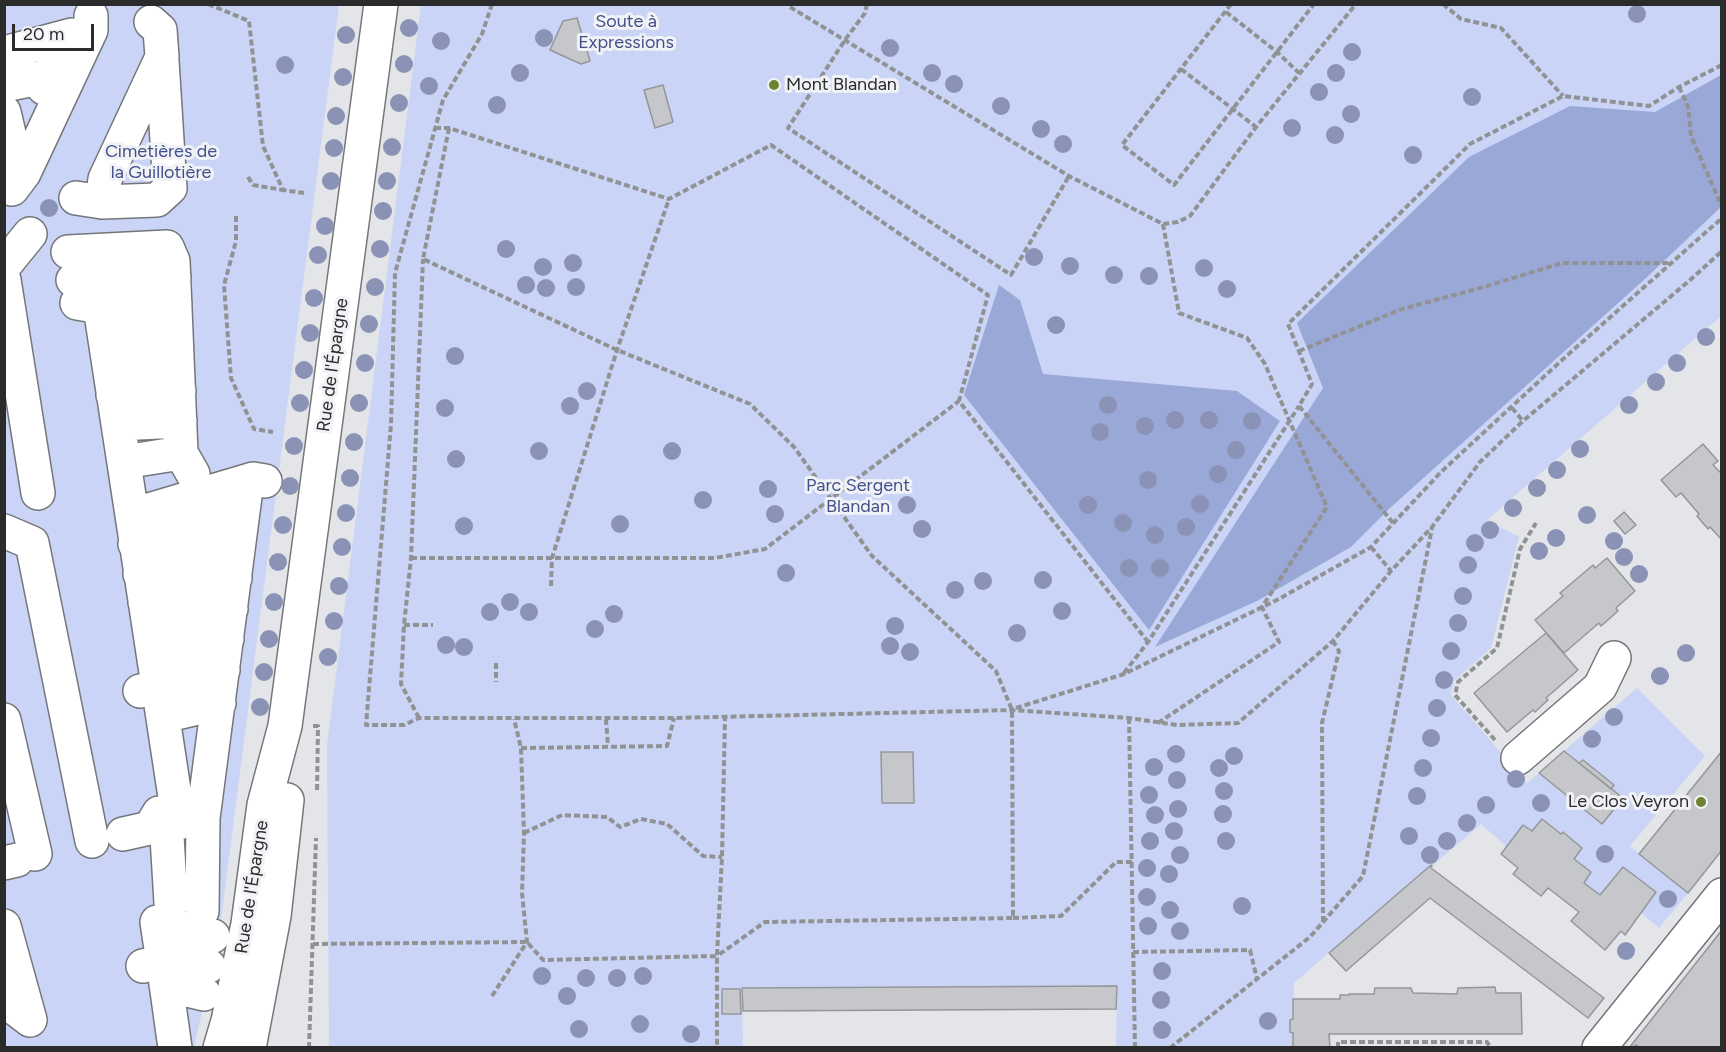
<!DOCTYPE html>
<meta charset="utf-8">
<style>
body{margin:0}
#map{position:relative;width:1726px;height:1052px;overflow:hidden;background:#e3e5e8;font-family:Figtree,sans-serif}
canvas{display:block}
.frame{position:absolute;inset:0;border:6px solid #2b2b2c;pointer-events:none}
.scale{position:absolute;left:12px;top:24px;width:82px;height:27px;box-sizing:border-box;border:3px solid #2b2b2c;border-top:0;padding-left:8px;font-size:18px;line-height:21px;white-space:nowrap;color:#2b2b2c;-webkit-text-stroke:4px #f1f2f5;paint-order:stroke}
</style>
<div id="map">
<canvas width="1726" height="1052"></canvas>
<div class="frame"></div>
<div class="scale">20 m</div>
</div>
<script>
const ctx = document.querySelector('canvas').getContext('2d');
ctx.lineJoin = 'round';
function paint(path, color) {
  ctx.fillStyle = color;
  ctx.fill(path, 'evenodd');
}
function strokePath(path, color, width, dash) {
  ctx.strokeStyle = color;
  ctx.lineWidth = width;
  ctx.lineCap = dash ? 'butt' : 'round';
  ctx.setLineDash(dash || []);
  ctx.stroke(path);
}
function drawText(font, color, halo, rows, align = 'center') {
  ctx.font = font + ' Figtree,sans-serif';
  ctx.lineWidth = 6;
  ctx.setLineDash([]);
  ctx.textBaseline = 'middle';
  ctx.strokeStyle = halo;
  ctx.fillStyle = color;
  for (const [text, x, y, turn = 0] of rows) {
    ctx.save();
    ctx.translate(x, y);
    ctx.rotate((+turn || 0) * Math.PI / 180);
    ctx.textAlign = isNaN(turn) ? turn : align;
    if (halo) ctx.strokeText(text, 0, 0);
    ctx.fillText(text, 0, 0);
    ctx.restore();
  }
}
const green = new Path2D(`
 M5,5h334l-120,930 -25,112 -189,1z
 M421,5h1300v311l-234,204 32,17 -28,111 -37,33 -3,14 76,88 12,-10 63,51 9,-35 2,-4 -30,-25 -4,3 -15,-12 73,-63 68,68 -75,90 58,47 -29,35 -19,-16 15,-20 -32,-25 -23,28 -16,-12 7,-11 -17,-13 8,-12 -18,-14 -3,1 -18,-15 -11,12 -9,-6 -16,22 -26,-23 -49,42 -2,-1 -136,118 -1,36 -3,2v11l3,1v14h-177l1,-60 -375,2 1,58 -414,1 -2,-303z`);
const forest = new Path2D(`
 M1721,75v132l-75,71 -256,230 -39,39 -94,54 -102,46 168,-259 -26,-65 172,-166 101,-51 85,6z
 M999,285l21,15 23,74 194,17 43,30 -131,209 -185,-235z`);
const building = new Path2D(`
 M577,18l13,43 -9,3 -31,-14 13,-29z
 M663,85l10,37 -18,6 -11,-38z
 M1703,444l15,17 -5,4 9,9v66l-12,-13 -2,2 -11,-13 2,-2 -18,-21 -5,4 -15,-17z
 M1624,512l12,13 -11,9 -11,-13z
 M1607,558l28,33 -19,17 2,3 -17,15 -2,-3 -35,30 -29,-33 28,-24 -3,-3 33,-28 2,3z
 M1546,633l32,37 -32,28 2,2 -13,12 -2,-2 -26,22 -33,-39z
 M1564,751l59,47 -21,26 -63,-51z
 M1722,751v99l-34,43 -49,-39z
 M881,752h32l1,51h-32z
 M1583,760l31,25 -3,4 -32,-26z
 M1542,819l19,15 2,-2 19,16 -8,11 17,13 -7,11 16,12 23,-28 33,25 -31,43 -4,-4 -16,19 -34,-29 8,-9 -31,-24 -7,8 -28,-22 5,-6 -17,-14 22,-29 9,6z
 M1431,865l1,1 -1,2 173,130 -16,20 -158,-120 -84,73 -17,-18z
 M1722,930v118h-84l-1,-3 -8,3z
 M1117,986l-1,23 -373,2 -1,-23z
 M1495,987l1,6h25l1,41h-193l1,14h-37v-15l-3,-1v-12l3,-1v-20h47v-4h9v-1h25l1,-6h36l2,5 44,1 1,-6z
 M722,989h18l1,25h-19z`);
const path = new Path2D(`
 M208,4l41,17 14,125 20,44 21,3
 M492,4l-10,30 -39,66 -48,173 -4,151 -25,301h38l15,-7h255l338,-8 117,8 48,7 61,-2 95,-82 58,-70 41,-44 48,-65 43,-41 166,-140 33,-30
 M867,4l-2,9 -20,27 -57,88 223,147 58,-99
 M1231,4l-109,141 52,40 140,-181
 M1443,4l18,15 40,9 62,68
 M790,7l279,169 94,48 15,-2 12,-6 66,-89 100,-123
 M1226,12l51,40 22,21
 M1181,69l75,58
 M1679,87l9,19 3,30 31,71
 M435,128h14l220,71 102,-54 217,150 -29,106 189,241
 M449,128l-26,131 194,91 133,54 44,43 78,109 124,115 16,39 1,208 -248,4 -48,34
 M248,177l5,8 30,5
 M236,216v25l-12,44 7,93 23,51 19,3
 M1163,224l16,89 68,25 18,26 12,28
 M1299,351l103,-42 75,-20 85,-26h108
 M1512,408l11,13
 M1393,523l-94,-117 13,-22 -24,-60 182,-180 93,-48 86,10 30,-19 43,-22
 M1371,547l20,24
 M411,558h304l50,-9 194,-148
 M551,586l1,-28 65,-208 52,-151
 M404,625h29
 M496,663v19
 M1124,673l24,-31 151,-236
 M1016,708l108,-34 153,-74 94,-53 70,-75 121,-112 160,-142
 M419,718l-18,-34 3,-59 7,-67 12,-299
 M1129,718l6,330
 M606,719l2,27
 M313,726h5l-1,66
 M1495,740l-40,-45 3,-13 39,-34 23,-99 16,-26
 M521,748l146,-2 7,-28
 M524,833l38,-18 45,2 13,10 21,-8 26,5 36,32 19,1
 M1013,918l48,-2 55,-54h16
 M1323,922l-1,-199 17,-72 -6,-10
 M313,944l214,-2 16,18 174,-4v92
 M1133,952l117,-2 7,29
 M717,955l5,-98 3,-140
 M492,996l35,-54 -5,-49 2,-60 -3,-85 -7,-29
 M309,1048l7,-210
 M1170,1048l140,-111 53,-61 69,-348
 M1338,1048v-6h149l4,6`);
const minor = new Path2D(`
 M4,53l68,-18 4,1
 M4,85l46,-9
 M44,88l14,-30 -2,-18
 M4,112l10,43
 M12,189l12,-16 67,-143v-14
 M76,198l26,4 3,-23 57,-122 -2,-27 -9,-8
 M102,202l55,-2 13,-12 -8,-127
 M68,252l99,-5 6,14 8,192 12,21
 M4,266l26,-32
 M4,280l34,213
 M73,280l101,-3
 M77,303l23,4 75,-3
 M100,307l32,208 121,-36 12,2
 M105,338l71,-4
 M109,366l68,-4
 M113,395l66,-4
 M118,424l62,-3
 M124,462l57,-9
 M132,515l47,308
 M4,531l28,12 60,298
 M135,544l107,-30
 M140,574l98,-28
 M145,602l90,-24
 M150,631l81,-22
 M155,660l72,-21
 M140,691l19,-3 64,-18
 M164,716l55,-13
 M4,720l31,134
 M1518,758l82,-71 14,-29
 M166,820l5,83
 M123,834l27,-6 9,-15
 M4,863l13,-3
 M202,911l1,-93 44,-337
 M4,926l26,94 -26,-20
 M161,953l48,13
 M163,962l12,86
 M143,966l20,-4 -6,-40 56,14
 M166,985l38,9
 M1599,1048l123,-153`);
const major = new Path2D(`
 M220,1048l8,-27 20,-97 16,-119 21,-79 96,-722
 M249,1048l25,-132 13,-116`);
const pathBridge = new Path2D(`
 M1158,723l121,-81 -17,-35 65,-100 -50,-115`);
const trees = [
 [1637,14],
 [409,28],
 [346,35],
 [544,38],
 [441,41],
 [890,48],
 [1352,52],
 [404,64],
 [285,65],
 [520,73],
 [932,73],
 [1336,73],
 [343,77],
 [954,84],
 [429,86],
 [1319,92],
 [1472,97],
 [399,103],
 [497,105],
 [1001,106],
 [1351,114],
 [336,116],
 [1292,128],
 [1041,129],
 [1335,135],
 [1063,144],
 [392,147],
 [334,148],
 [1413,155],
 [331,181],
 [387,181],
 [49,208],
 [383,211],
 [325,226],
 [380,249],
 [506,249],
 [318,255],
 [1034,257],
 [573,263],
 [1070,266],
 [543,267],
 [1204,268],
 [1114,275],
 [1149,276],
 [526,285],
 [375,287],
 [576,287],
 [546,288],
 [1227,289],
 [314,298],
 [369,324],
 [1056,325],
 [310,333],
 [1706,337],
 [455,356],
 [365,363],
 [1677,363],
 [304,370],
 [1656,382],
 [587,391],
 [300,403],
 [359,403],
 [1108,405],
 [1629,405],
 [570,406],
 [445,408],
 [1175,420],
 [1209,420],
 [1252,421],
 [1145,426],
 [1100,432],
 [354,442],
 [294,446],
 [1580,449],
 [1236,450],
 [539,451],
 [672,451],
 [456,459],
 [1557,470],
 [1218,474],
 [350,478],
 [1148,480],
 [290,486],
 [1537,488],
 [768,489],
 [703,500],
 [1200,504],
 [907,505],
 [1088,505],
 [1513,508],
 [346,513],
 [775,514],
 [1587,515],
 [1123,523],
 [620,524],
 [283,525],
 [464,526],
 [1186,527],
 [922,529],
 [1490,530],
 [1155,535],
 [1556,538],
 [1614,541],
 [1475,543],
 [342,547],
 [1539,551],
 [1624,557],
 [278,562],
 [1468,565],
 [1129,568],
 [1160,568],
 [786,573],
 [1639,574],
 [1043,580],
 [983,581],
 [339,586],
 [955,590],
 [1463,596],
 [274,602],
 [510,602],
 [1062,611],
 [490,612],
 [529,612],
 [614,614],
 [334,621],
 [1458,623],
 [895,626],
 [595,629],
 [1017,633],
 [269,639],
 [446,645],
 [890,646],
 [464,647],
 [1451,651],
 [910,652],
 [1686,653],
 [328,657],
 [264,672],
 [1660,676],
 [1444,680],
 [260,707],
 [1437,708],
 [1614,717],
 [1431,738],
 [1592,739],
 [1176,754],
 [1234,756],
 [1154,767],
 [1219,768],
 [1423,768],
 [1516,779],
 [1177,780],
 [1224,791],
 [1149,795],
 [1417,796],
 [1541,803],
 [1486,805],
 [1178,809],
 [1223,814],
 [1155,815],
 [1467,823],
 [1174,831],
 [1409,836],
 [1150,841],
 [1226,841],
 [1447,841],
 [1605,854],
 [1180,855],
 [1430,855],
 [1147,868],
 [1169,874],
 [1147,897],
 [1668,899],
 [1242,906],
 [1170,910],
 [1148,926],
 [1180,931],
 [1626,951],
 [1162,971],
 [542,976],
 [643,976],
 [586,978],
 [617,978],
 [567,996],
 [1161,1000],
 [1268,1021],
 [640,1024],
 [579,1029],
 [1162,1030],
 [691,1034]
];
const markers = [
 [774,85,6,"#6e8233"],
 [1701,802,6,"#6e8233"]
];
const parkNames = [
 ["Soute à",626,22],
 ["Expressions",626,43],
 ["Cimetières de",161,152],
 ["la Guillotière",161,173],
 ["Parc Sergent",858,486],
 ["Blandan",858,507]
];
const poiNames = [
 ["Mont Blandan",786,85],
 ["Le Clos Veyron",1689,802,"right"]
];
const streetNames = [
 ["Rue de l'Épargne",333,365,-82],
 ["Rue de l'Épargne",252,887,-81]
];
paint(green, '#cad4f7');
paint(forest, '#9aa8d7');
paint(building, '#c6c7ca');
strokePath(building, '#959699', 1.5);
strokePath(minor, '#757679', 36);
strokePath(major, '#757679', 36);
strokePath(path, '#919294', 4, [6, 3]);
strokePath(minor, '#fff', 33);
strokePath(major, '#fff', 33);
strokePath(pathBridge, '#919294', 4, [6, 3]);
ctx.fillStyle = '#8a93b5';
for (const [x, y] of trees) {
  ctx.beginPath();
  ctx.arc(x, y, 9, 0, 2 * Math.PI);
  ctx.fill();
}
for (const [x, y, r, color] of markers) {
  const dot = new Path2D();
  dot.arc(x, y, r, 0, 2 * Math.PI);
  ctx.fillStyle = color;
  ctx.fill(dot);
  strokePath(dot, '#f1f2f5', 2);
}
drawText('18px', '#42508c', '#f1f2f5', parkNames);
drawText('18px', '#2b2b2c', '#f1f2f5', poiNames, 'left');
drawText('18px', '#2b2b2c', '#f1f2f5', streetNames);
</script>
